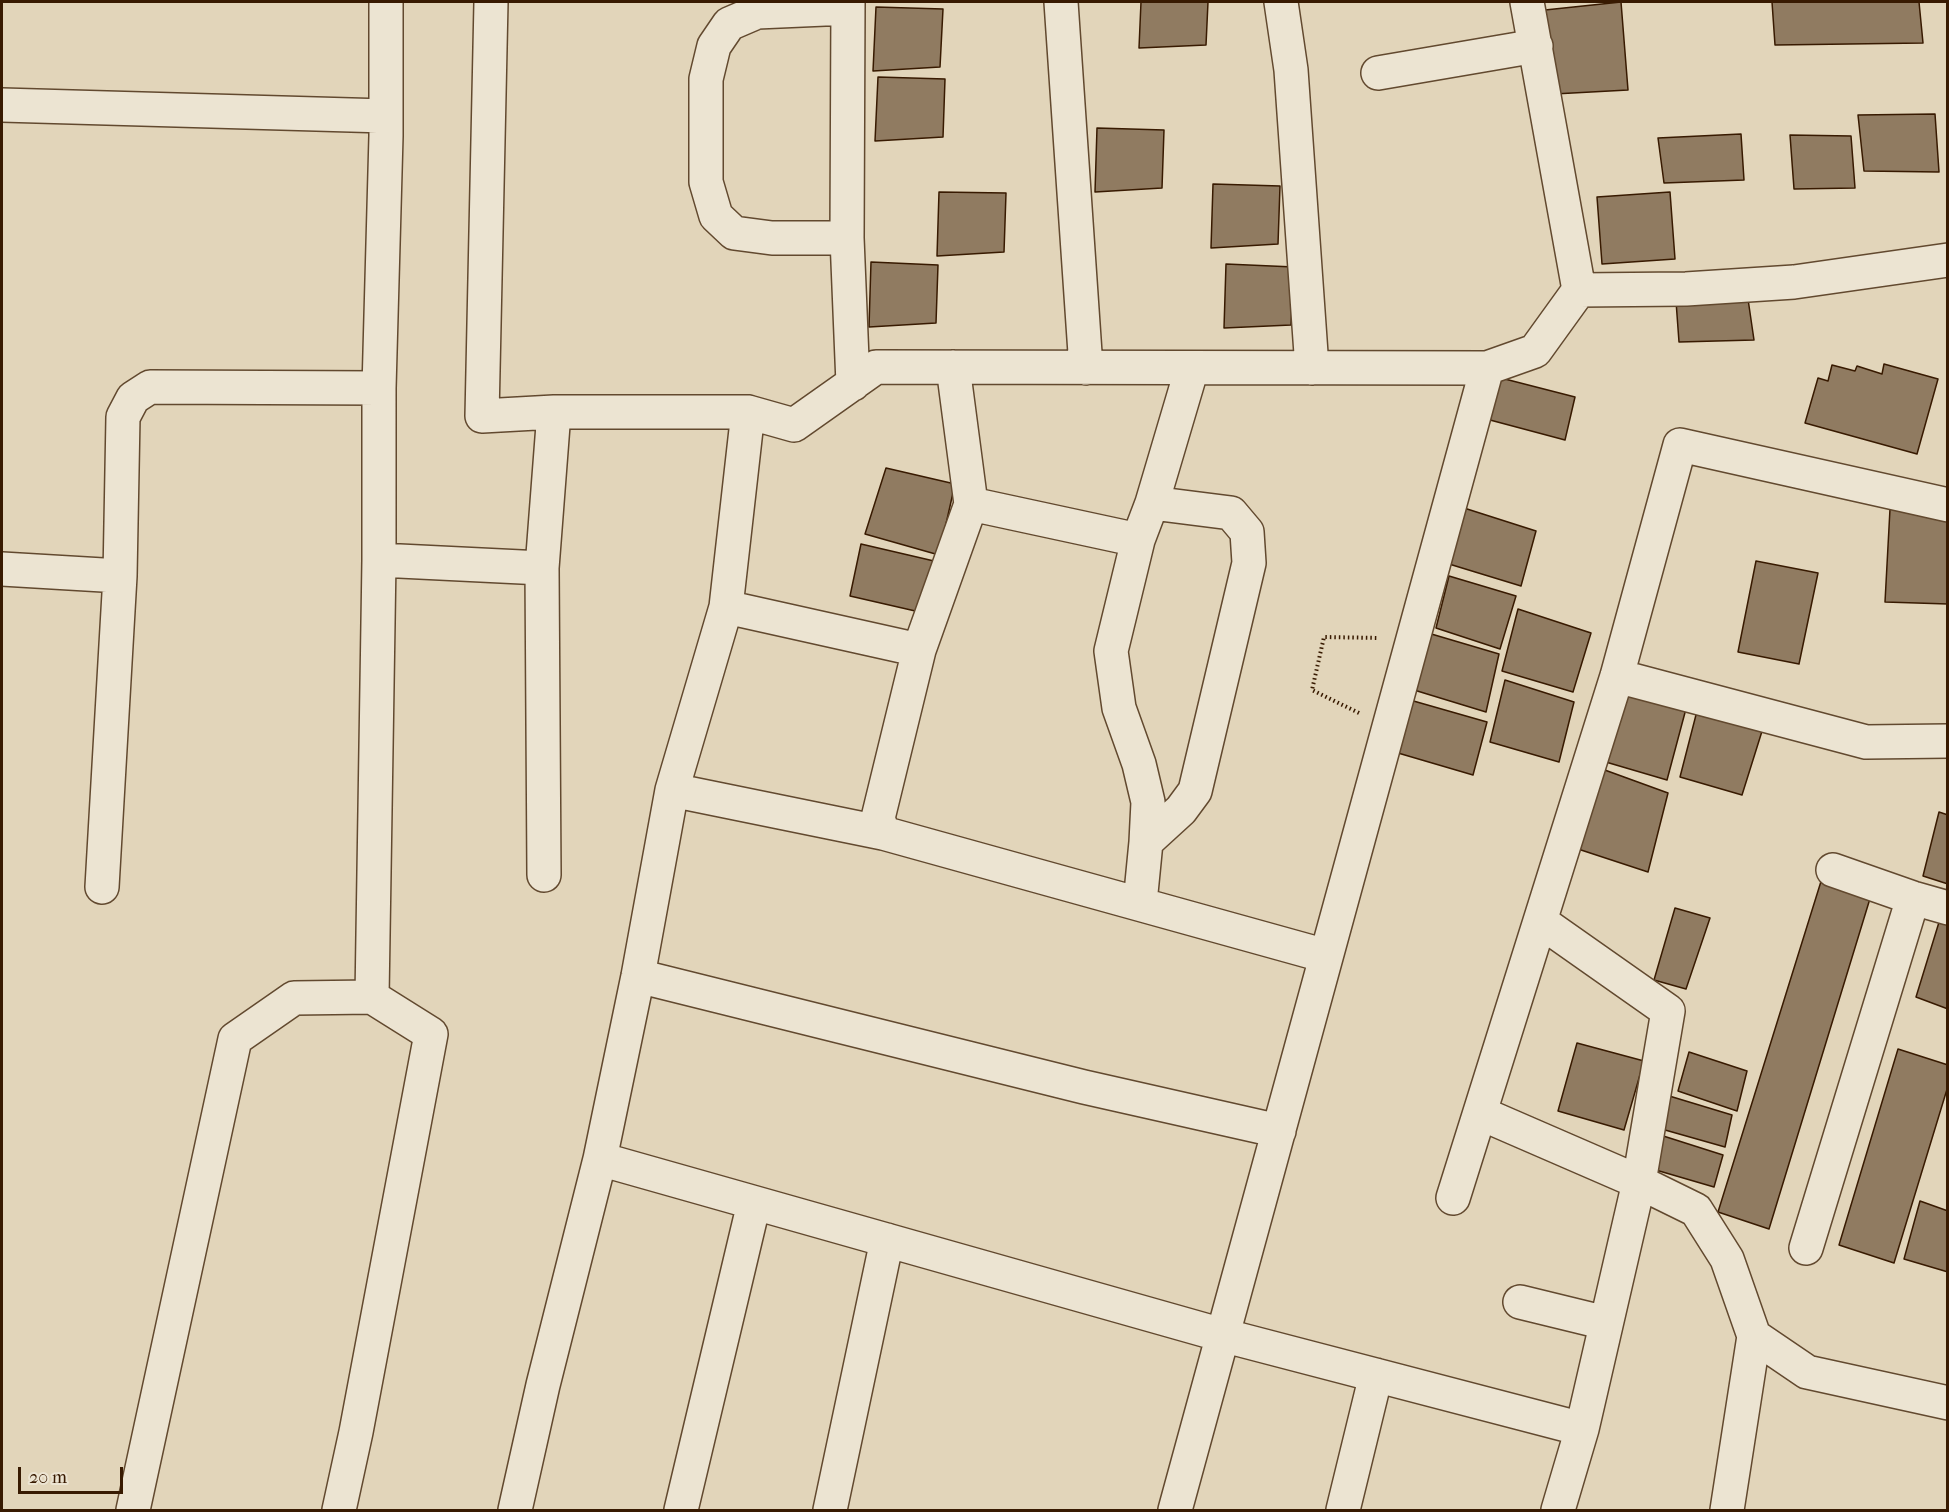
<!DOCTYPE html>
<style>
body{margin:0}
#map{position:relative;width:1949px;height:1512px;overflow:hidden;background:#e2d5ba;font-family:"IM FELL French Canon",serif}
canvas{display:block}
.frame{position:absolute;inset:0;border:3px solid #381a01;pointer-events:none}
.scale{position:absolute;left:18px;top:1467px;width:105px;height:27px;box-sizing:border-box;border:3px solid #381a01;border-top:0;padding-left:8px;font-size:18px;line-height:21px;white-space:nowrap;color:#381a01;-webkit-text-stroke:4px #ece4d2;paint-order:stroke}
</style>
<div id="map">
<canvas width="1949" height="1512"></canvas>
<div class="frame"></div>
<div class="scale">20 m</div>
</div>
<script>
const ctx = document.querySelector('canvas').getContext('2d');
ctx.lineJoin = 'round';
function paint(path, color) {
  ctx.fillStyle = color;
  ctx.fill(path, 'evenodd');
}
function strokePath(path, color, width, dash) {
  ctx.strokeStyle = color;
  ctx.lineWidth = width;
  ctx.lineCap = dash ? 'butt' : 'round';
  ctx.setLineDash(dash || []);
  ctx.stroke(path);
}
const building = new Path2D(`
 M1141,2h67l-2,43 -67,3z
 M1621,2l7,88 -74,4 -9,-84z
 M1772,2h147l4,41 -148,2z
 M876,7l67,2 -3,58 -67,4z
 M878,77l67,2 -2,58 -68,4z
 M1935,114l4,58 -75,-1 -6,-56z
 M1097,128l67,2 -2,58 -67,4z
 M1741,134l3,46 -80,3 -6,-45z
 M1790,135l61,1 4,52 -61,1z
 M1213,184l67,2 -2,58 -67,4z
 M939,192l67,1 -2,59 -67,4z
 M1670,192l5,67 -73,5 -5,-67z
 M871,262l67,3 -2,58 -67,4z
 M1226,264l68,3 -3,58 -67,3z
 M1748,299l6,41 -75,2 -3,-41z
 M1884,364l54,15 -21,75 -112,-31 13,-45 10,3 4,-16 23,6 2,-5 25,8z
 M1501,378l74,19 -10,43 -75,-20z
 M886,468l69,16 -16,71 -74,-21z
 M1464,508l72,23 -15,55 -72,-22z
 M1890,509l58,5v90l-63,-2z
 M861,544l73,17 -10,52 -74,-17z
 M1756,561l62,12 -19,91 -61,-12z
 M1449,576l67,20 -16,53 -64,-21z
 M1518,609l73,24 -18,59 -71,-21z
 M1428,633l71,21 -13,58 -72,-22z
 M1505,680l69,22 -15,60 -69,-20z
 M1622,684l65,21 -20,75 -68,-20z
 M1410,700l77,22 -14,53 -75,-22z
 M1697,711l66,17 -21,67 -62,-18z
 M1602,769l66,24 -20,79 -70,-23z
 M1939,812l9,3v69l-25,-8z
 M1823,875l49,17 -103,337 -51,-17z
 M1675,908l35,10 -24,71 -32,-9z
 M1940,919l8,3v87l-32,-12z
 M1577,1043l67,18 -20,69 -66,-19z
 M1898,1049l50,16v21l-54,177 -55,-18z
 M1689,1052l58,19 -10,40 -59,-20z
 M1666,1095l66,20 -7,32 -67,-19z
 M1657,1134l66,21 -9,32 -65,-19z
 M1920,1201l28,10v61l-44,-13z`);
const path = new Path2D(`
 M1359,713l-47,-23 12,-53 55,1`);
const minor = new Path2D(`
 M491,2l-9,414 72,-4
 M848,2l-1,236 6,146
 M1061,2l25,366
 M1281,2l10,68 21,298
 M1378,73l158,-27
 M2,105l384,11
 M847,238h-75l-38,-5 -18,-17 -10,-34v-103l8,-33 15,-22 28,-12 91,-4
 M1579,290l107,-1 108,-7 154,-22
 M953,367l18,137 167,36 14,-37 40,-135
 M971,504l-52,146 -41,168 5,15 443,123
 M1138,540l-27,111 8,57 20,56 9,38 -2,40 -6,61
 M379,560l163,8 12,-156h194
 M542,568l2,307
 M2,569l118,7 3,-159 10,-19 17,-11 229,1
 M726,607l193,43
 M1617,676l249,66 82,-1
 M672,790l211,43
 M1146,842l35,-32 14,-19 54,-228 -2,-31 -16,-19 -79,-10
 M1833,870l80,28 35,10
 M102,887l18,-311
 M1540,921l128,90 -29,171 57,28 31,49 27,77 53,36 141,31
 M638,976l446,111 195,44
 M372,997l7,-437v-172l7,-252v-134
 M1480,1113l159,69 -57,247 -24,81
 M600,1159l622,176 360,94
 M1453,1198l164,-522 63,-231 268,60
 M1806,1248l107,-350
 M1520,1302l86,21
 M133,1510l102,-471 59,-41 78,-1 59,37 -75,398 -17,78
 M515,1510l28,-125 57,-226 38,-183 34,-186 54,-183 22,-195 46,13 82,-58 611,1 48,-17 44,-61 -52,-288
 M681,1510l73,-307
 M830,1510l57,-270
 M1175,1510l312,-1142
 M1343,1510l33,-135
 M1727,1510l27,-174`);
paint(building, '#907b61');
strokePath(building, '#381a01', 1.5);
strokePath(minor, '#62492f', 36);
strokePath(path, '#381a01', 4, [1.5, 3]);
strokePath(minor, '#ece4d2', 33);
</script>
